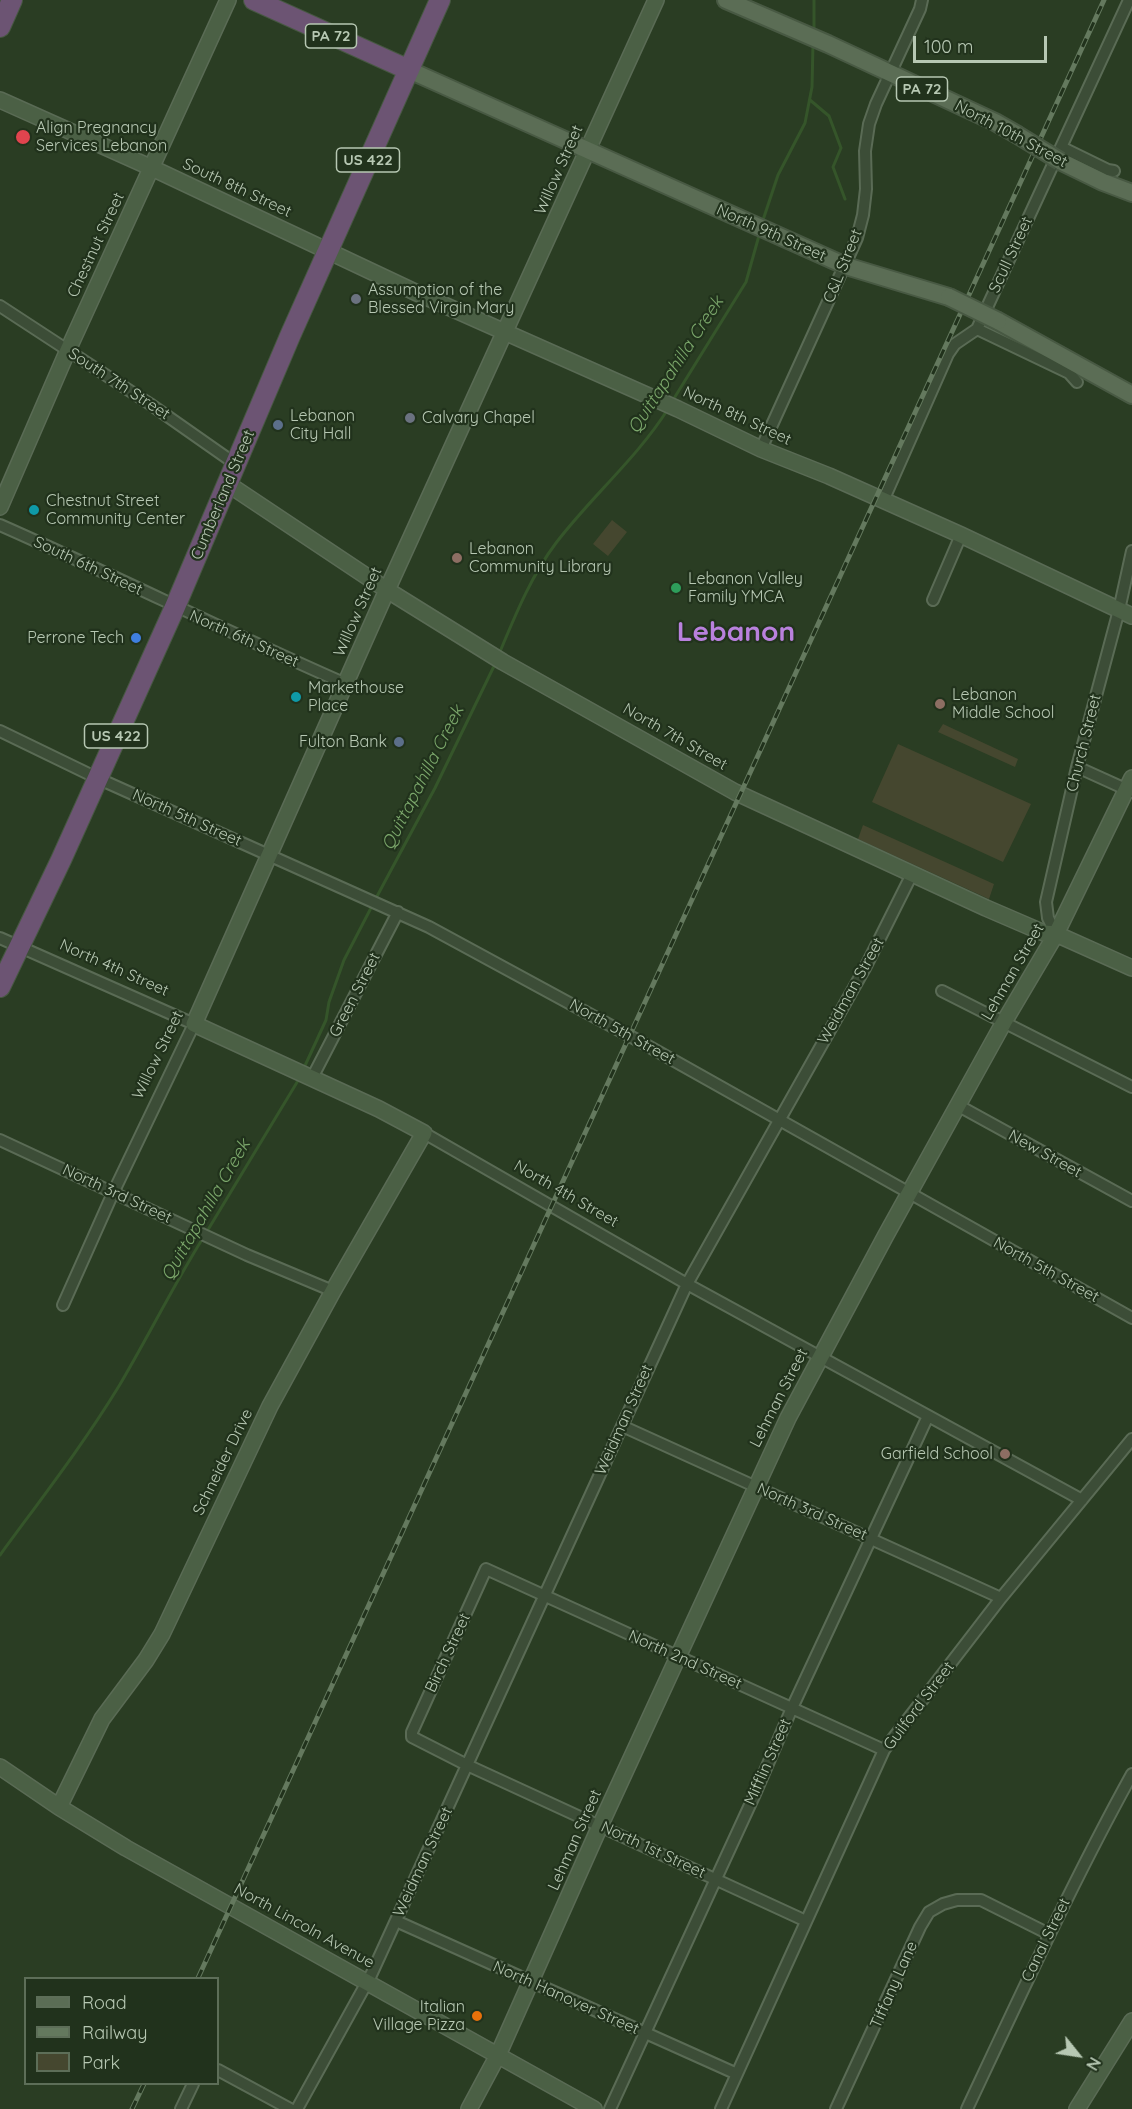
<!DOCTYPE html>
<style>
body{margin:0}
#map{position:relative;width:1132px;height:2109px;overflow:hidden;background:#2a3d23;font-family:Quicksand,sans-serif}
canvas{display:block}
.legend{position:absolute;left:24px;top:1977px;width:195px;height:108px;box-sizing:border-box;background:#21321c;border:2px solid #5d6e58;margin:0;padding:8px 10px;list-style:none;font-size:18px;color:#b7c8b3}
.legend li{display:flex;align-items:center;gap:12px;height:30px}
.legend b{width:30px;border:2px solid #5d6e58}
.north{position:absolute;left:1048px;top:2025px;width:60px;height:60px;-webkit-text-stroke:4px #21321c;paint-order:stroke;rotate:120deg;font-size:16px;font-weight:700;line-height:24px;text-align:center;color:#b7c8b3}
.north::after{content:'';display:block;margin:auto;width:21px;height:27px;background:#b7c8b3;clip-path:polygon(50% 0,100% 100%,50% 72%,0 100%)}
.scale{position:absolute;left:913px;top:36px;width:134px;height:27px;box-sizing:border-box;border:3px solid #b7c8b3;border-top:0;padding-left:8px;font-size:18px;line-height:21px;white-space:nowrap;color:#b7c8b3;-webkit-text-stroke:4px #21321c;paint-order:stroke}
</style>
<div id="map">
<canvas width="1132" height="2109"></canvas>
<ul class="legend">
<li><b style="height:8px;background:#5b6d55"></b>Road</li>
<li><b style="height:8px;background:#64795e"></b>Railway</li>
<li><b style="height:16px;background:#45472f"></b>Park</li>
</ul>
<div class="north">N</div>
<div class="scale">100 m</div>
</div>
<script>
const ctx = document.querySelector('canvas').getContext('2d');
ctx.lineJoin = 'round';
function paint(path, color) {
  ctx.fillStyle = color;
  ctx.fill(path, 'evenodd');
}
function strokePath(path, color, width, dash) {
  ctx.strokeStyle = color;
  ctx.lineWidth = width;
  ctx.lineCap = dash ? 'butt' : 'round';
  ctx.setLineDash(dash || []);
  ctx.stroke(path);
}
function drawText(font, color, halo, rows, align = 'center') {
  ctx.font = font + ' Quicksand,sans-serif';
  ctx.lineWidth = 4.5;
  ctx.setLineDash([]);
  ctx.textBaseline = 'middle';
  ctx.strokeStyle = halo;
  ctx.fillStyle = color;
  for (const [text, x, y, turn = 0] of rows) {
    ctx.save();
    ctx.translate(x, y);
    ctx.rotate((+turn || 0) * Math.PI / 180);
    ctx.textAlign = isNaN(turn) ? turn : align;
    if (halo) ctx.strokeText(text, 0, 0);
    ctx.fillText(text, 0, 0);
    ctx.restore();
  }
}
const green = new Path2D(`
 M612,520l15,12 -19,24 -15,-12z
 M943,724l75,35 -3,8 -77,-35z
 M898,744l133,60 -28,58 -131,-60z
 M863,825l131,59 -5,15 -131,-60z`);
const stream = new Path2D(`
 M814,32v-32
 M810,100l19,16 12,32 -8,19 12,32
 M762,223l16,-48 27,-52 7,-36 1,-43
 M673,400l73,-118 14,-50
 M499,654c16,-38 32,-78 57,-111 35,-46 81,-85 112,-134
 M375,900l60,-112 61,-126
 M303,1070l23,-50 3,-18 15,-42 28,-54
 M206,1233l93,-154
 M0,1555c41,-56 83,-110 119,-169 29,-49 54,-100 84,-148`);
const street = new Path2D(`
 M1061,147l47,23 6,1
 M0,306l150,98 87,61
 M977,329l92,44 8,9
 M761,449l96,-211 6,-23 3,-26 -1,-38 4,-27 7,-20 44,-95 2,-9
 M883,501l65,-147 7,-10 22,-15 152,-329
 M0,525c116,51 229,108 346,159
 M933,600l28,-65
 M0,731l97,47 332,149 210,114 493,277
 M1077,767l55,25
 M1056,934l-8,-16 -2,-16 31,-135 42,-157 13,-59
 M0,938l194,86 -81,169 -50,112
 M942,991l190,96
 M312,1078l86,-166
 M959,1106l173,95
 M424,1133l263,151 395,216
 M0,1140l247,115 86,36
 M622,1426l379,172
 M396,1921l341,153
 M806,1921l-339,-156 -55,-28v-5l74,-163 398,181
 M218,2070l72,39
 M181,2109l12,-25
 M297,2109l74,-134 316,-691 178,-316 47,-94
 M610,2109l145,-315 37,-86 136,-292
 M721,2109l163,-359 117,-152 131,-159
 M836,2109l84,-182 9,-15 14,-8 14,-4h24l68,34
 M967,2109c53,-113 105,-226 165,-335`);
const secondary = new Path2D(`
 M0,100l152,68 265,125 261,116 83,40 68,27 132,59 171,81
 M228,484l159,106 116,72 232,130 251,116 58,25 12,1 76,34
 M0,507l68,-157 160,-350
 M0,1767l59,40 67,41 468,261
 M59,1807l43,-88 44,-59 16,-26 108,-228 63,-115 91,-158 -45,-24 -185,-85 193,-434 269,-590
 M469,2109l29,-54 102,-229 188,-408 98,-183 118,-213 52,-88 76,-156
 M1077,2109l55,-88`);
const primary = new Path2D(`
 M726,0l102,44 167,78 21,12
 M409,70l437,196 103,31
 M1060,161l43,21 29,11
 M998,321l134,74`);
const highway = new Path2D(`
 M254,0l155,70
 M0,27l12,-27
 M0,987l61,-127 114,-253 115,-271 150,-336`);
const rail = new Path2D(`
 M198,1978l906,-1978
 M132,2109l12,-25`);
const primaryBridge = new Path2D(`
 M1016,134l44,27
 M949,297l49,24`);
const markers = [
 [23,137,8,"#e0444e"],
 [356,299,6,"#6b7280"],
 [410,418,6,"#6b7280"],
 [278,425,6,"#5c6f8a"],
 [34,510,6,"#0f9aa8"],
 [457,558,6,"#8d6e63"],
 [676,588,6,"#2e9e5b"],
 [136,638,6,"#3f7fe0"],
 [296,697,6,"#0f9aa8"],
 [940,704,6,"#8d6e63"],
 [399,742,6,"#5c6f8a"],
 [1005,1454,6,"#8d6e63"],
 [477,2016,6,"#e8710a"]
];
const shields = [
 [331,36,51],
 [922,89,51],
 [368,160,63],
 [116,736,63]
];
const shieldNames = [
 ["PA 72",331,36],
 ["PA 72",922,89],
 ["US 422",368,160],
 ["US 422",116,736]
];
const poiNames = [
 ["Align Pregnancy",36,128],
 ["Services Lebanon",36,146],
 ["Assumption of the",368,290],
 ["Blessed Virgin Mary",368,308],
 ["Lebanon",290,416],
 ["City Hall",290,434],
 ["Calvary Chapel",422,418],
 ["Chestnut Street",46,501],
 ["Community Center",46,519],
 ["Lebanon",469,549],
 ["Community Library",469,567],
 ["Lebanon Valley",688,579],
 ["Family YMCA",688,597],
 ["Perrone Tech",124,638,"right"],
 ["Markethouse",308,688],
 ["Place",308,706],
 ["Lebanon",952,695],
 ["Middle School",952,713],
 ["Fulton Bank",387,742,"right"],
 ["Garfield School",993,1454,"right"],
 ["Italian",465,2007,"right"],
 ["Village Pizza",465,2025,"right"]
];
const streetNames = [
 ["North 10th Street",1011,134,28],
 ["Willow Street",559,170,-66],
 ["South 8th Street",237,188,25],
 ["North 9th Street",771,233,24],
 ["Chestnut Street",96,245,-65],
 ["Scull Street",1011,255,-65],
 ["C&L Street",843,266,-68],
 ["South 7th Street",119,384,33],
 ["North 8th Street",737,416,25],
 ["Cumberland Street",223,495,-67],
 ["South 6th Street",88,566,25],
 ["Willow Street",358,612,-66],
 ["North 6th Street",244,639,24],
 ["North 7th Street",675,737,30],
 ["Church Street",1084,743,-76],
 ["North 5th Street",187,818,24],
 ["North 4th Street",114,968,24],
 ["Lehman Street",1013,972,-60],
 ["Weidman Street",851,991,-61],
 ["Green Street",355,995,-63],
 ["North 5th Street",622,1032,29],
 ["Willow Street",158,1055,-64],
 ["New Street",1045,1154,29],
 ["North 3rd Street",117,1194,25],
 ["North 4th Street",566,1194,30],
 ["North 5th Street",1046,1270,29],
 ["Lehman Street",779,1398,-63],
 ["Weidman Street",624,1420,-66],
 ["Schneider Drive",223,1462,-64],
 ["North 3rd Street",812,1512,24],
 ["Birch Street",448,1653,-65],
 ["North 2nd Street",685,1660,24],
 ["Guilford Street",919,1706,-53],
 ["Mifflin Street",768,1762,-66],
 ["Lehman Street",575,1840,-66],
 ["North 1st Street",653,1850,25],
 ["Weidman Street",423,1862,-65],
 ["North Lincoln Avenue",304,1926,29],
 ["Canal Street",1046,1940,-64],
 ["Tiffany Lane",894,1985,-66],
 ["North Hanover Street",566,1998,24]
];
const waterNames = [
 ["Quittapahilla Creek",676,365,-57],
 ["Quittapahilla Creek",423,778,-63],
 ["Quittapahilla Creek",206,1210,-60]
];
const townNames = [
 ["Lebanon",736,633]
];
paint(green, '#45472f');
strokePath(stream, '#35552a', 3);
strokePath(street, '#5a6b55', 14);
strokePath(secondary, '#5a6b55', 18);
strokePath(primary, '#485943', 20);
strokePath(highway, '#475842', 22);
strokePath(street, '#3c4d37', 10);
strokePath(secondary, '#4b6045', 15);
strokePath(primary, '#5b6d55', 16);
strokePath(highway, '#6c5473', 20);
strokePath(rail, '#64795e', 5);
strokePath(rail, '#21321c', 3, [9]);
strokePath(primaryBridge, '#485943', 20, []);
strokePath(primaryBridge, '#5b6d55', 16);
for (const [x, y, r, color] of markers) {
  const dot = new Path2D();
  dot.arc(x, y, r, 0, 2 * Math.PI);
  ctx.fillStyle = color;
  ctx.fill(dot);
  strokePath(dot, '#21321c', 2);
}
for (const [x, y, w] of shields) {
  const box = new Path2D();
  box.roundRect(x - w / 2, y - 12, w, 24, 4.5);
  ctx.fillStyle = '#21321c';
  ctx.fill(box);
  strokePath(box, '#b7c8b3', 1.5);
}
drawText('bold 15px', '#b7c8b3', null, shieldNames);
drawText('16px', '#b7c8b3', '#21321c', poiNames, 'left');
drawText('16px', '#b7c8b3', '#21321c', streetNames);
drawText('italic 18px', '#7ba76b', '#21321c', waterNames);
drawText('bold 28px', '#b981dd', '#21321c', townNames);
</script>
